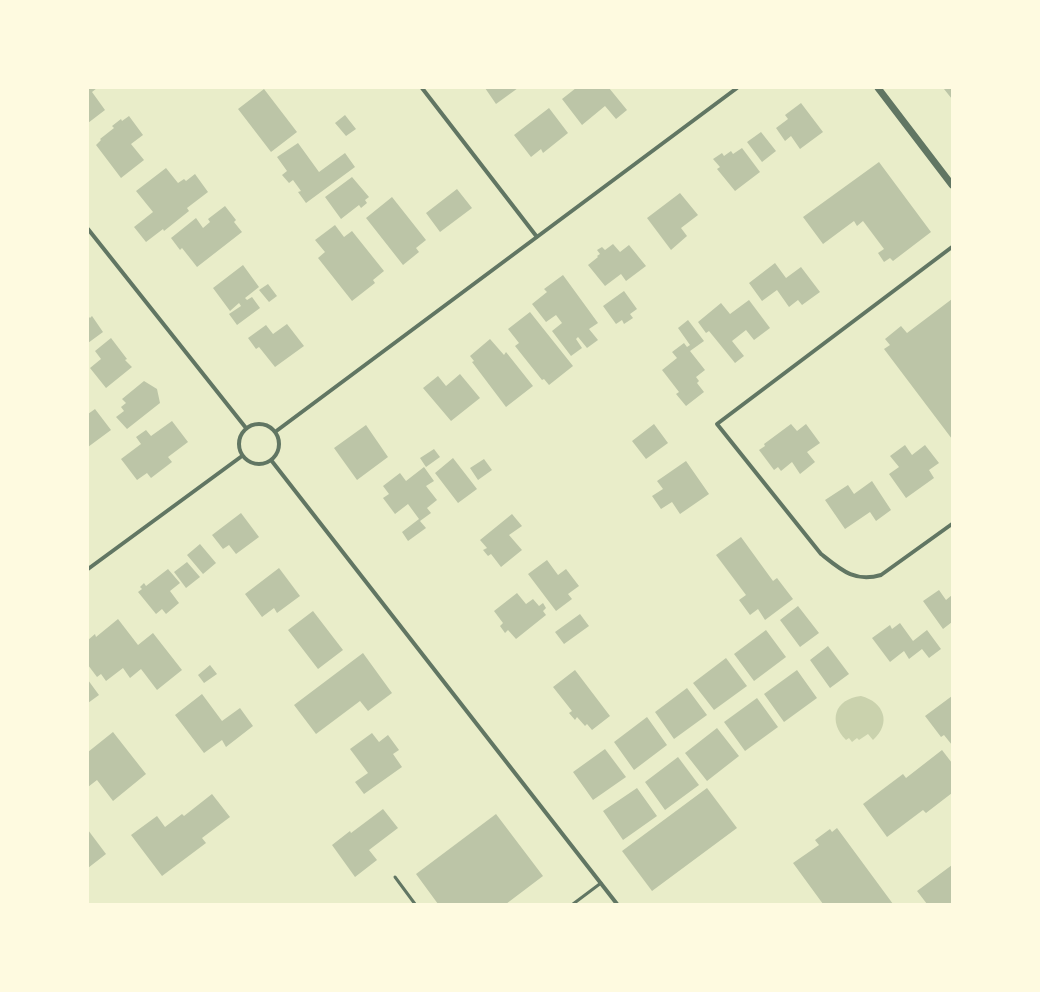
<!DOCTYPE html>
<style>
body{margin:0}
#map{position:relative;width:1040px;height:992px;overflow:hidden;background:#e9edc9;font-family:Overpass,sans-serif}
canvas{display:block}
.frame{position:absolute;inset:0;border:89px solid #fefae0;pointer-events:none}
</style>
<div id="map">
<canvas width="1040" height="992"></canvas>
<div class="frame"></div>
</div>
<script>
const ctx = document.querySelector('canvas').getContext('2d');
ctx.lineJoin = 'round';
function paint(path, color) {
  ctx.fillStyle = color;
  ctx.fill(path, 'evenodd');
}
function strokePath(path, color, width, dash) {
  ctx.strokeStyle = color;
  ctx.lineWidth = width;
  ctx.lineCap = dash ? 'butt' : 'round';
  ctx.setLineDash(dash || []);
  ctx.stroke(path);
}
const green = new Path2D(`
 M861,696c23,6 31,27 12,44l-5,-6 -9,6 -2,-2 -5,4 -3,-4 -3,2c-18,-18 -12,-41 15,-44z`);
const building = new Path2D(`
 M88,88h9l-5,4 13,18 -17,13z
 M485,88h33l-22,16z
 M576,88h33l18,22 -11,9 -11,-13 -23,19 -20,-26z
 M946,88h6v11l-8,-10z
 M264,89l33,43 -26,20 -33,-43z
 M801,103l22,29 -23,17 -9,-13 -6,5 -9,-13 12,-9 -3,-4z
 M549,108l19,25 -25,20 -2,-4 -10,8 -17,-22z
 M345,115l11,14 -10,7 -11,-13z
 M129,116l14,19 -12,9 13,16 -23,18 -25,-33 5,-5 -1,-1 14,-11 -2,-2 9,-7 1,2z
 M761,132l15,19 -14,11 -15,-20z
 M298,143l21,29 26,-19 10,14 -49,36 -8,-11 3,-1 -8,-11 -4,3 -7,-8 5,-4 -10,-14z
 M742,148l18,24 -25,19 -18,-22 3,-2 -7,-8 9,-6 2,3 7,-5 2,3z
 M879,162l52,70 -38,29 -3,-3 -6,4 -6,-9 6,-4 -21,-28 -6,5 -3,-5 -31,23 -20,-27z
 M166,168l12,15 6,-4 2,2 9,-7 13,18 -21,16 2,3 -25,20 -1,-2 -17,13 -12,-15 19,-15 -17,-21z
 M352,177l17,20 -4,3 2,3 -6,5 -2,-3 -18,14 -16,-22z
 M457,189l15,19 -32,24 -14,-19z
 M680,193l18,22 -17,13 6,8 -16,14 -24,-32z
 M392,197l34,43 -10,8 3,4 -16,13 -37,-47z
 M225,206l11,14 -2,2 8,10 -45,35 -15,-19 -2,2 -9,-12 25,-20 7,10 7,-6 -2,-3z
 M335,225l9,12 8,-6 32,40 -11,9 2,3 -23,18 -34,-43 7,-6 -10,-12z
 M613,244l7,8 9,-7 17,21 -20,15 -5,-7 -16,12 -17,-21 10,-8 -1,-1 3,-2 -3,-4 5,-3 3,3z
 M775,263l11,15 15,-11 19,25 -18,13 -4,-5 -9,7 -12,-17 -15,11 -13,-18z
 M243,265l16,22 -14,11 2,2 5,-3 8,11 -23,17 -8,-11 12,-8 -2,-3 -9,8 -17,-23z
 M563,275l35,48 -9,6 9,11 -11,8 -9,-11 -2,2 6,9 -11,8 -19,-25 10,-8 -6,-8 -10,7 -14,-18 15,-12 -3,-3z
 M268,284l9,12 -8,6 -10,-12z
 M624,291l13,18 -7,5 3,4 -9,6 -2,-4 -6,4 -13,-18z
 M952,299v140l-68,-90 6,-4 -5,-6 16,-13 6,7z
 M749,300l21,28 -16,12 -8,-10 -14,11 12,15 -9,7 -26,-32 -3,2 -8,-11 23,-19 9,11z
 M530,312l43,54 -24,19 -5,-6 -2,1 -27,-34 4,-3 -11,-14z
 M88,316l2,2 2,-2 11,16 -15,11z
 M688,320l16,21 -14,10 15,19 -9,7 3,4 -2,2 7,9 -18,14 -10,-12 3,-2 -17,-22 15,-12 -5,-6 12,-9 3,4 3,-2 -12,-17z
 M287,324l17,22 -29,21 -16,-20 -3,2 -8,-11 18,-13 7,9z
 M111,338l16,21 -2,1 7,7 -26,21 -16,-20 11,-9 -6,-8z
 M490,339l14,16 2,-3 27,34 -27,21 -34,-45 2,-1 -4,-5z
 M460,374l20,24 -29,23 -28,-33 15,-12 8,10z
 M144,381l13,8 3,14 -33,26 -11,-12 8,-6 -3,-4 5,-4 -4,-4z
 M95,409l16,21 -23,17v-33z
 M172,421l16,21 -20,15 4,5 -21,16 -4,-5 -10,7 -16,-21 20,-15 -5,-7 10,-7 5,6z
 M654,424l14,19 -22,16 -14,-18z
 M791,424l6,7 9,-7 14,19 -13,9 8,10 -15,12 -8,-12 -11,9 -3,-4 -4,3 -15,-20 6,-4 -1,-2z
 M366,425l22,32 -31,23 -23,-32z
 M905,445l7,10 13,-10 14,18 -10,7 5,8 -28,20 -17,-24 10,-7 -9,-11z
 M434,449l6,8 -14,10 -6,-9z
 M453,458l24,31 -19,14 -23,-30z
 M484,459l8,11 -14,10 -8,-12z
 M686,461l23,33 -29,20 -8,-12 -11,7 -9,-13 11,-7 -6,-8z
 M424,467l10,14 -8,5 11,14 -10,8 4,5 -11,8 6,7 -18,13 -6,-9 17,-13 -11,-15 -13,10 -12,-16 6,-4 -6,-8 17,-13 6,8z
 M872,481l19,29 -15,11 -6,-9 -25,17 -20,-29 23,-15 6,9z
 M241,513l18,24 -23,17 -7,-9 -6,4 -11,-14z
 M512,514l10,12 -13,9 13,15 -21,17 -10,-13 -3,2 -5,-6 4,-2 -7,-8z
 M741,537l32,44 4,-3 16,21 -28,21 -7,-11 -8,6 -11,-15 7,-5 -30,-40z
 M200,544l16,19 -13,11 -16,-19z
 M547,560l11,15 8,-6 13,17 -11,8 4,5 -16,12 -28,-37z
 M187,562l13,15 -14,11 -12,-16z
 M279,568l21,28 -23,17 -3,-5 -12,9 -17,-23z
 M168,569l12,14 -10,8 9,12 -13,11 -4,-5 -6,5 -18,-22 4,-3 -2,-2 4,-4 2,3z
 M939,590l7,10 6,-5v27l-9,7 -20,-28z
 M517,593l9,11 7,-5 6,7 4,-3 3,5 -3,3 3,4 -30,24 -8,-9 -3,3 -5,-7 3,-3 -9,-12z
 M798,606l21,27 -19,14 -20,-27z
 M313,611l30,39 -25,19 -30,-39z
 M580,614l9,12 -25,18 -9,-12z
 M118,619l20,26 15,-12 29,37 -25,20 -16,-21 -11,9 -7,-10 -17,13 -5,-7 -4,3 -9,-12v-25l7,-6 1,3z
 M900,623l13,18 14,-11 14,19 -12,9 -7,-9 -13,10 -5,-8 -14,11 -18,-24 18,-13 2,4z
 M766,630l20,27 -32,24 -20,-27z
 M828,646l21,28 -19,14 -20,-28z
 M363,653l29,40 -24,18 -8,-10 -44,33 -22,-29z
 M726,658l21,28 -33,24 -21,-27z
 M210,665l7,9 -13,9 -6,-8z
 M575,670l35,46 -18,14 -5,-6 -2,2 -8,-9 -2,3 -6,-7 3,-2 -19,-24z
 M797,670l20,28 -33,24 -20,-28z
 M88,680l11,15 -11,8z
 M687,688l20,27 -33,24 -19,-27z
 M202,694l20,27 18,-13 13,18 -27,21 -4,-7 -18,13 -29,-38z
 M952,696v49l-8,-10 -3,2 -16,-21z
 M757,698l21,29 -33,24 -21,-29z
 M647,717l20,28 -33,25 -20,-28z
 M717,728l22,28 -32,25 -22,-28z
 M113,732l33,42 -33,27 -16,-21 -9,7v-35z
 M372,733l7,9 9,-7 11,15 -6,4 9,13 -38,27 -9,-12 13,-9 -18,-24z
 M605,749l21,28 -33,23 -20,-28z
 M942,750l10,13v30l-26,20 -3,-3 -36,27 -24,-33 40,-30 3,4z
 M678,757l21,28 -34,25 -20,-28z
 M637,788l20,28 -34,24 -20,-29z
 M707,788l30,40 -85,63 -30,-40z
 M212,794l18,23 -28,21 4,5 -44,33 -31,-41 26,-19 8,11 17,-13 2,2z
 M383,809l15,19 -29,22 8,10 -22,17 -23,-32 18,-14 1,2z
 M496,814l47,62 -37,28h-68l-22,-30z
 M837,828l56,76h-70l-30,-41 26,-18 -4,-5 15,-11 2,3z
 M88,830l18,24 -18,14z
 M952,865v39h-25l-10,-13z`);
const service = new Path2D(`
 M395,877l20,27
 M573,904l28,-21`);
const minor = new Path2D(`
 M422,88l115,149
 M88,229l158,199
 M952,247l-235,177 104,130c20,16 34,29 60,21l71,-51
 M239 444a20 20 0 1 1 40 0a20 20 0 1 1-40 0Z
 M275,432l462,-344
 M271,460l346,444
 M88,569l154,-113`);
const tertiary = new Path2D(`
 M878,88l74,97`);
paint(green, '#cad2ad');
paint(building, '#bcc5a7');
strokePath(service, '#617663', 3);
strokePath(minor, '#617663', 4);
strokePath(tertiary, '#617663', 7);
</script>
